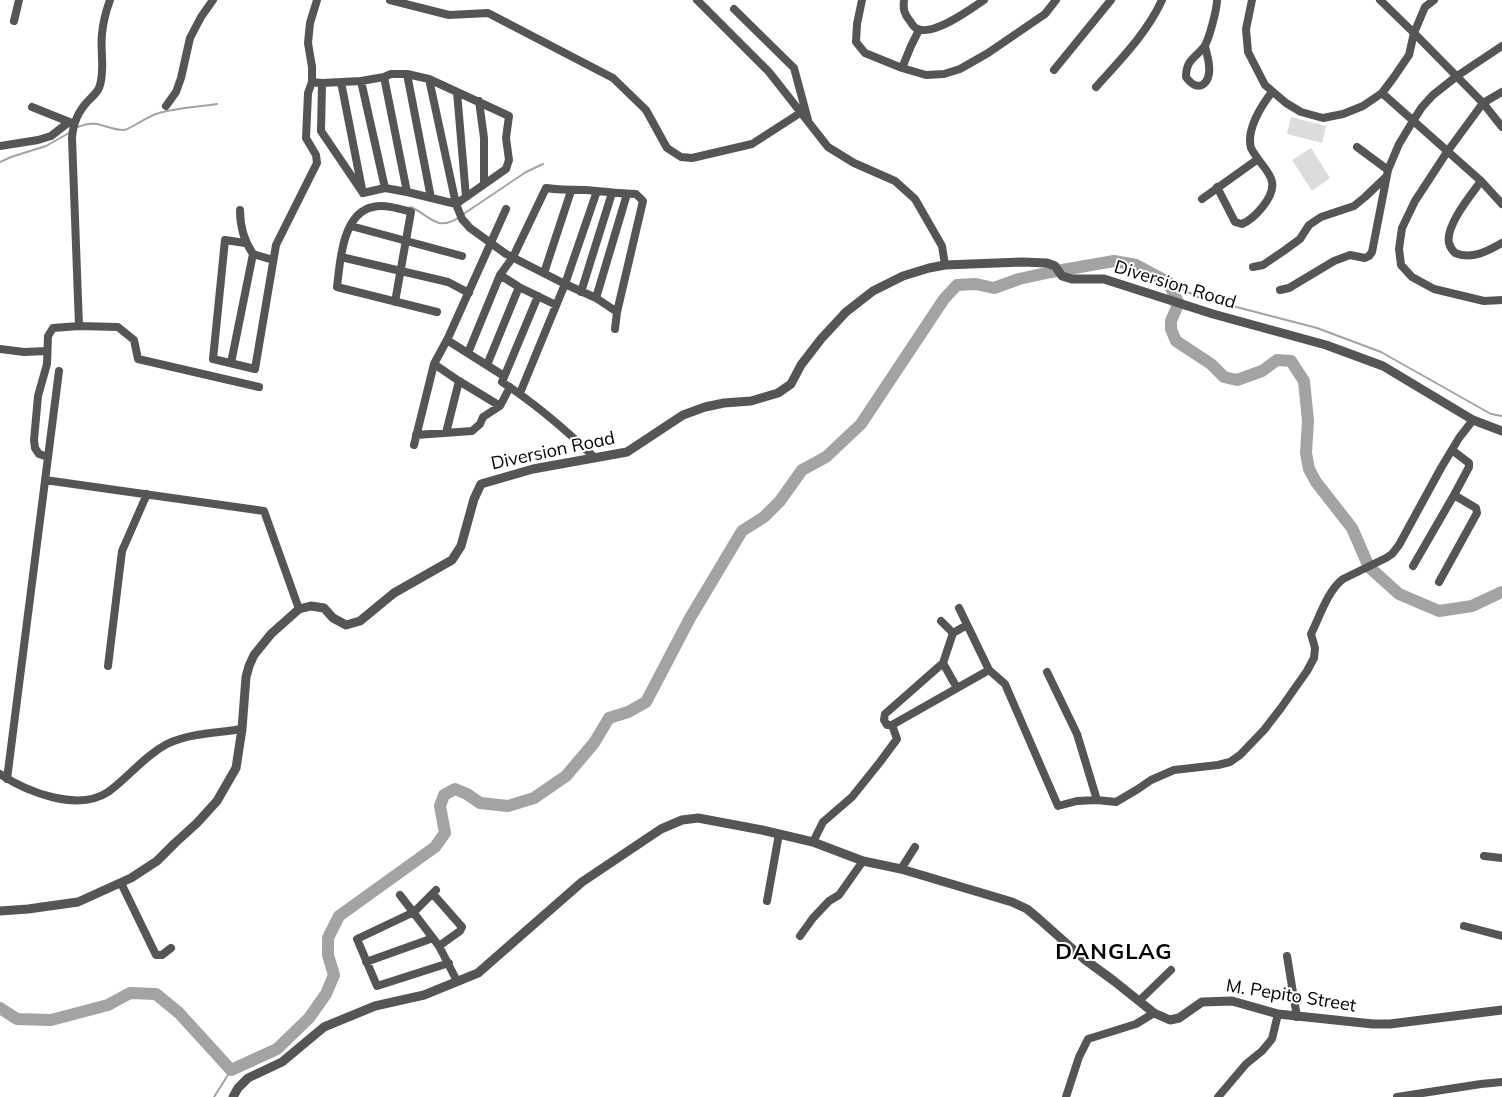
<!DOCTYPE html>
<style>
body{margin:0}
canvas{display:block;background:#fff}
</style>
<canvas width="1502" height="1097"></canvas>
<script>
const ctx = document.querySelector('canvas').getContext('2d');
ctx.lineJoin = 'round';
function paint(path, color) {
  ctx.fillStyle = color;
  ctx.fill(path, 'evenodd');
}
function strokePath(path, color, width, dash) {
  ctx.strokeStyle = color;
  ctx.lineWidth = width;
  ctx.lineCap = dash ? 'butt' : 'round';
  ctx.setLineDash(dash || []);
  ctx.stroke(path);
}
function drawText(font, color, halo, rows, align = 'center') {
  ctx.font = font + ' Mulish,sans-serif';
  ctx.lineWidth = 4;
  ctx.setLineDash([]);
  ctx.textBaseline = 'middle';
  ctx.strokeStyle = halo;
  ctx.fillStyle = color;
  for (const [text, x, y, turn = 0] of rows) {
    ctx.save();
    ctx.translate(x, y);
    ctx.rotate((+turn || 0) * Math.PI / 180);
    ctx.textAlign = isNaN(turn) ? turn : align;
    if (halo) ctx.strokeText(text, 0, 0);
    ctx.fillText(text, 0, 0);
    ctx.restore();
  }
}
const green = new Path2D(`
 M1291,117l35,9 -4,17 -35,-9z
 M1311,148l19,30 -18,13 -20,-31z`);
const stream = new Path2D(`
 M78,127c21,-9 27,3 46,3 7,-1 23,-14 35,-17 18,-5 39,-6 58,-9
 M0,162l11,-5 35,-11 23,-13
 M411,207c18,8 26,25 47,11
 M462,215l64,-43 17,-8
 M1168,282l30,15 119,31 64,24 110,62 11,2
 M214,1097l17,-27`);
const river = new Path2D(`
 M1177,307l-6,14v8l5,12 35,23 13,13 13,3 25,-9 15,-11 14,1 13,20 4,40 -2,32 3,16 7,13 36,46 17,39 30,27 40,17 33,-5 30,-14
 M0,1008l17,11 34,1 57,-15 22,-12 26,1 23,19 52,57 46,-21 32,-31 17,-24 8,-19 -6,-20v-17l11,-22 96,-69 10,-14 -5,-27 4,-11 11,-6 12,5 13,9 28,3 26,-8 32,-22 28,-33 15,-25 19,-6 18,-10 44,-84 52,-87 22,-14 16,-16 22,-31 24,-13 35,-33 83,-125 13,-14 19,-1 18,4 25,-9 32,-7 63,-11 22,4 32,17 10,20`);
const minor = new Path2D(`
 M390,0l59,15 39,-2 125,65 33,32 21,38 14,9 11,1 60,-14 48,-31
 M697,0l72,72 59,75 26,16 41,18 20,18 27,47 3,19
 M862,0l-5,24 -1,18 9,11 37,15 24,7 18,-1 16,-5 28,-16 57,-39 11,-14
 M904,0c-1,9 0,14 6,21 2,3 4,7 8,8 16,7 53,-20 66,-29
 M1252,0l-6,29 2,23 17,33 21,18 15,9 22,6 20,-4 20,-8 19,-13 12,-16 15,-22 5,-22 11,-26 9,-7
 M1380,0l34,33 69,70 19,24
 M734,9l60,59 14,52
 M14,21l5,-21
 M1205,46c1,6 4,14 4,20 2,18 -11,28 -23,11 0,-17 9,-19 18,-30 5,-7 13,-38 13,-47
 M902,68l9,-22 8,-16
 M1054,70l57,-70
 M407,74l24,124
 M384,77l23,115
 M429,79l27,125 6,15 8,9 36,26 59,30 31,14 21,14
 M361,81l24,107
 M312,82l10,1 39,-2 23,-4 7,-3h16l22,5 80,37 -3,22 3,22 -3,9 -50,35 -49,-12 -22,-4 -22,5
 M341,82l21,107
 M322,83l-1,48 42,62
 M1096,87c24,-27 51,-54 66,-87
 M457,92l9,105
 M1502,92l-19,11 -36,49 -32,49 -13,27 -3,21 2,16 11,12 22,12 50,12 18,-1
 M1382,93l99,88 21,23
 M479,101l5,37v46
 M166,106l10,-14 5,-14 9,-40 11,-21 12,-17
 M32,107l40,16
 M0,146l38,-6 13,-4 18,-14
 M1357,147l31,23
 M1481,181c-10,14 -36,45 -32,62 1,4 3,7 6,10 17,7 33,-2 47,-10
 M1217,187l18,35 7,2c12,-5 33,-27 30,-42 -1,-8 -10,-17 -14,-23
 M1202,199l56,-40c-2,-3 -5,-7 -7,-11 -5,-18 10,-42 21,-56
 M240,210c0,16 4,31 13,44l20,6
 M351,226l111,30
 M245,243l-20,-3 -12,119 42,10 21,-124 41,-82 -1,-8 -10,-17 2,-45 4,-11v-15l-4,-24 2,-20 7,-23
 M341,257l107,25 21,11
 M1253,267l10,-2 22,-15 15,-11 9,-14 12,-8 33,-11 11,-9 21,-20
 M544,273l27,-82
 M500,275l19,12 37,18
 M1280,290l9,-2 45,-27 16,-6 15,3 4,-2 3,-4 16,-82 11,-26 14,-23 9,-14 11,-12 24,-19 45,-30
 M581,292l31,-99
 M538,296l-36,86c34,22 64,48 93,76
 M596,298l31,-104
 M395,302l16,-90c-11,-3 -26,-8 -38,-5 -31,6 -33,56 -36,80l100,25
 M79,326l-7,-188c1,-15 6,-27 17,-38 5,-5 10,-9 11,-15 5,-16 0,-35 2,-51 1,-11 4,-23 8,-34
 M447,340l57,36
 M0,349l24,3 23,-1
 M468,353l32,-78 13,-18 33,-69c13,2 25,2 39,2 17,1 34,4 51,4l7,7 -26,111 -2,17
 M231,363l22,-109
 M434,364l25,17 41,25
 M487,365l32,-78
 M520,393l45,-109 32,-93
 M446,433l13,-52
 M416,435l56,-4 8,-7 3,-7 17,-11 10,-19
 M414,445l20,-81 14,-26 58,-129
 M48,457l-9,-3 -4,-6 -1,-8 4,-44 9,-32 1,-28 5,-8 26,-2 39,1 16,13 4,19 121,28
 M45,480l219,31 35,98
 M1413,566l41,-71 15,-28v-4l-17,-13
 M1439,582l38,-69 -1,-5 -22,-13
 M959,608l30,62 -97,55h-5l-3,-5 1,-6 58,-51 10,-30 14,-8
 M941,621l12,12
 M943,663l14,25
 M108,666l14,-115 25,-57
 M989,670l16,14 53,122 19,-5 20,-1 19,2 22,-13 13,-9 23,-10 44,-5 12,-3 10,-7 24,-25 17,-22 26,-37 7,-13 1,-10 -4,-14c8,-16 17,-44 32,-55l43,-21 6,-4 7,-9 42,-77 18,-30 14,-18
 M1047,672l30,62 20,66
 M0,774c27,18 78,38 108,18 21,-15 36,-36 59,-48 23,-11 51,-11 75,-15
 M7,779l52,-408
 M813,842l10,-20 29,-25 28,-35 17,-23 -5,-14
 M1484,856l18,2
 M901,869l14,-22
 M121,883l35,72h6l9,-7
 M436,890l-22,22 -57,27 20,47 72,-23
 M433,894l29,33 -2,4 -21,15
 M400,895l39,51 18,35
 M767,901l12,-67
 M1464,926l38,10
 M800,936l13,-18 16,-17 10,-6 24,-34
 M1287,956l10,61
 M366,962l67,-24
 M1139,1001l32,-31
 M1066,1097l13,-40 9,-18 48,-15 18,-11
 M1218,1097l28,-33 16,-13 10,-12 6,-25
 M1397,1097l84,-13 21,-2`);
const tertiary = new Path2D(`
 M0,911l28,-2 50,-7 53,-24 26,-17 18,-18 22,-20 20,-22 19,-33 6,-39 4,-52 3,-11 5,-11 17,-21 28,-25 12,-3 13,2 9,10 13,7 14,-4 34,-28 58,-33 9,-14 13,-47 7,-15 52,-15 94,-17 56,-37 22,-8 19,-4 27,-2 27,-8 13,-9 10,-19 20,-26 25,-27 27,-21 30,-15 26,-8 16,-3 77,-3 25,1 8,3 7,10 10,3h32l109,35 113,31 57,21 90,54 29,11
 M233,1097l5,-9 10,-10 34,-16 42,-35 51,-21 49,-11 54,-22 104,-91 79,-53 21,-9 16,-2 64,12 51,12 50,19 38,8 111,33 15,7 12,10 45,40 30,22 40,32 16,7 9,-2 23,-16 30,-1 46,13 95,10h17l112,-14`);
const streetNames = [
 ["Diversion Road",1175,285,17],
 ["Diversion Road",553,451,-12],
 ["M. Pepito Street",1291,996,9]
];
const districtNames = [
 ["DANGLAG",1114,952]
];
paint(green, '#dcdcdc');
strokePath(stream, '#a3a3a3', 2);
strokePath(river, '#a3a3a3', 12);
strokePath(minor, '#555', 8);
strokePath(tertiary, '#555', 9);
drawText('18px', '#000', '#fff', streetNames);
ctx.letterSpacing = '1px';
drawText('bold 22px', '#000', '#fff', districtNames);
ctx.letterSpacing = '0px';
</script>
